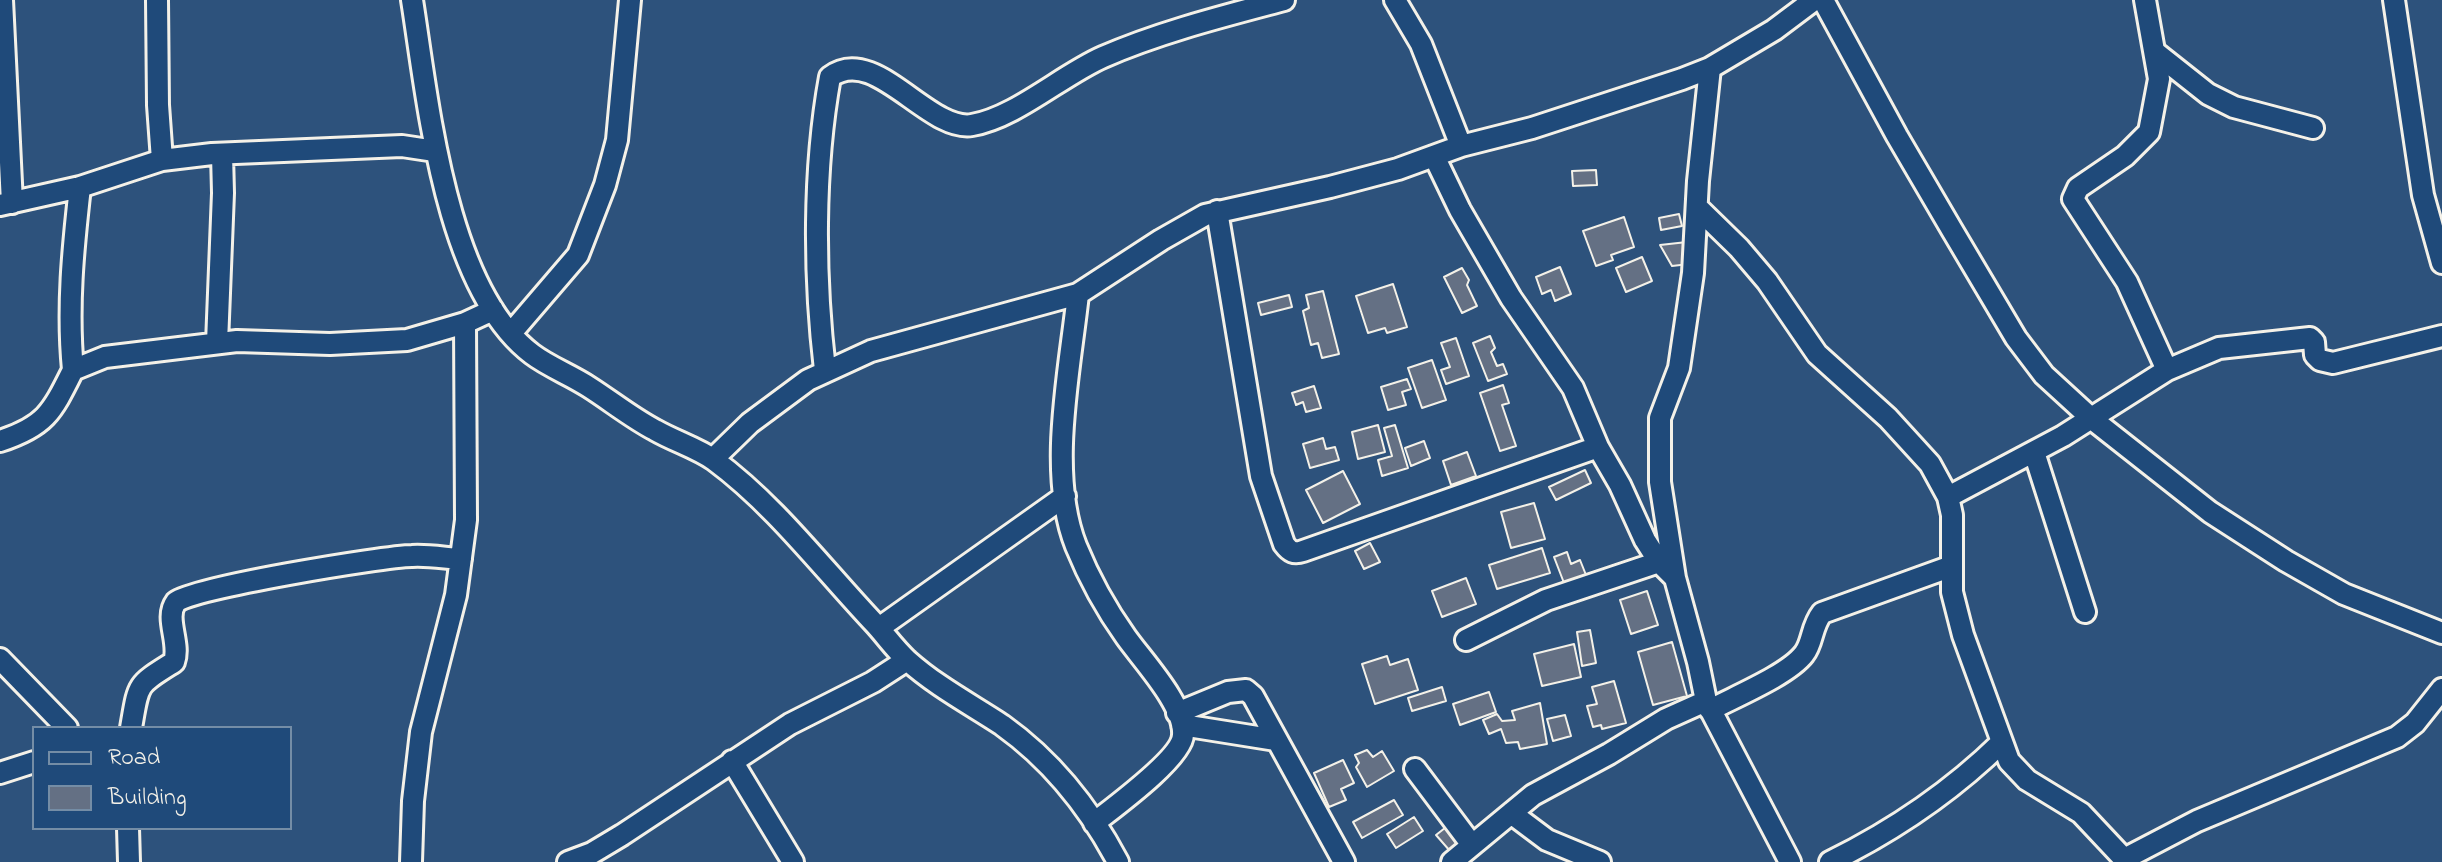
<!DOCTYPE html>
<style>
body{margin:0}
#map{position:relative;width:2442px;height:862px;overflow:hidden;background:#2d527c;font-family:"Indie Flower",sans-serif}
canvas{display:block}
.legend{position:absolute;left:32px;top:726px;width:260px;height:104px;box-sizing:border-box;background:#1f4a7a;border:2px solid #748da6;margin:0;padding:10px 14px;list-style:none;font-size:24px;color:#f4f1e8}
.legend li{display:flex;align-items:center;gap:16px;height:40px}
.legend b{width:40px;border:2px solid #748da6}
</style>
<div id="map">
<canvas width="2442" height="862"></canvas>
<ul class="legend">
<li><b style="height:10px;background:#1f4a7a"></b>Road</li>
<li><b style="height:22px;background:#647084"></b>Building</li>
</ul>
</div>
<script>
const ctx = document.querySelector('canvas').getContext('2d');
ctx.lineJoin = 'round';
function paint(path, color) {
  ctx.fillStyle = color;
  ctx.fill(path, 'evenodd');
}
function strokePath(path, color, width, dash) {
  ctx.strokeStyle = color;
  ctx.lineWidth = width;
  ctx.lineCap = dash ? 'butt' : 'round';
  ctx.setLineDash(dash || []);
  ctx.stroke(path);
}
const building = new Path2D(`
 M1596,170l1,15 -24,1 -1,-15z
 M1679,214l3,12 -21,4 -2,-12z
 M1624,217l10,30 -23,8 2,5 -17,6 -13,-35z
 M1687,242l2,22 -17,2 -12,-21z
 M1642,257l10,24 -26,11 -10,-24z
 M1560,267l11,27 -16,7 -4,-11 -9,4 -6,-17z
 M1462,268l7,12 -2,5 10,21 -15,7 -18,-36z
 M1393,284l14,43 -20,6 -2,-5 -17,5 -12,-37z
 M1323,291l16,63 -17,4 -4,-15 -7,2 -8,-34 6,-3 -3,-13z
 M1289,295l3,12 -31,8 -3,-12z
 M1490,336l5,12 -4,4 6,14 6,-2 4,10 -19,7 -15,-38z
 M1456,338l13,38 -23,8 -5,-14 9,-3 -9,-24z
 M1432,360l14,40 -24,8 -14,-40z
 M1407,379l4,10 -9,3 4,13 -18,5 -7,-23z
 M1503,385l6,18 -7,2 14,41 -16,5 -20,-58z
 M1314,386l7,22 -15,4 -3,-10 -7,3 -4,-12z
 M1378,425l7,27 -27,7 -6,-27z
 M1395,425l13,43 -26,8 -4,-16 14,-4 -8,-28z
 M1323,438l3,11 9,-2 4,13 -29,8 -7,-24z
 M1424,441l6,17 -19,8 -6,-18z
 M1467,452l9,24 -25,9 -8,-24z
 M1585,470l6,13 -35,17 -7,-13z
 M1343,471l17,33 -37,19 -17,-33z
 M1534,503l11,36 -34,9 -10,-36z
 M1370,543l10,19 -16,7 -9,-18z
 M1542,548l8,25 -53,16 -8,-24z
 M1567,552l4,12 9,-4 6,15 -22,8 -10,-26z
 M1466,578l10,26 -34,13 -10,-26z
 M1647,591l11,34 -27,9 -11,-34z
 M1590,630l6,33 -14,3 -5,-34z
 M1672,642l15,54 -34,9 -15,-53z
 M1574,644l7,33 -39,9 -8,-32z
 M1387,656l3,9 18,-6 10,31 -43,14 -13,-40z
 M1614,681l12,42 -24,6 -1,-4 -8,2 -6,-21 10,-2 -5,-17z
 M1442,687l4,14 -34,10 -4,-13z
 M1489,692l7,20 -36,13 -7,-21z
 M1540,703l7,41 -27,5 -2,-7 -12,1 -5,-14 -12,5 -6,-14 14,-6 5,7 13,-1 -3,-9z
 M1565,715l6,21 -18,5 -6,-22z
 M1367,750l6,7 9,-6 12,20 -27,16 -11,-20 3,-4 -4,-8z
 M1343,760l11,23 -13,6 5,11 -17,7 -15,-34z
 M1394,800l9,15 -41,23 -9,-16z
 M1414,817l9,14 -27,17 -9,-14z
 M1450,824l14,16 -14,11 -14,-16z`);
const minor = new Path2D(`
 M2,0l10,203
 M157,0l1,105 4,55
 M412,0c16,101 33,288 120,354 17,13 39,21 57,33 22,14 43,31 66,43 19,11 42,18 59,30 61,45 109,109 161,164 11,12 20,25 32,36 29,26 63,44 95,65 49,35 88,84 116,137
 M1395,0l26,44 40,102
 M1823,0l74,136 55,94 64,108 28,37 48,44 118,93 76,49 58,33 98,39
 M2145,0l14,79 -10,53 -24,24 -47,32 -5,11 54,83 40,88
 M2394,0l29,195 19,68
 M2155,52l53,42 26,13 79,21
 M1710,68l-12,113 -5,92 -14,95 -19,50v64l15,96 23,84 8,39 84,161
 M1434,156l26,54 51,88 62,90 25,59 22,38 25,55 14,22 16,16
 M0,205l80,-18 82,-27 50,-6 190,-8 33,5
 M1697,207l42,41 28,33 50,73 71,64 42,46 18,33 4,18v77l11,43 46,126 18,19 54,33 46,49
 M1217,211l44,265 23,68c6,8 10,10 19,7l295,-104
 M1078,294c-8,76 -31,179 -2,252 13,32 30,63 50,91 17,24 59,68 57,98 -1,23 -70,73 -89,88
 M512,332l66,-77 27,-70 12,-45 13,-140
 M217,343l6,-150 -1,-39
 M73,370c-6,-62 0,-121 7,-183
 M825,370c-11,-93 -12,-200 5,-293 44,-34 98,55 142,48 43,-7 90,-50 131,-68 57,-25 121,-41 181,-57
 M0,441c46,-15 52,-29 73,-71l32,-13 132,-16 93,3 77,-4 58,-17 28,-13
 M2034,452l51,160
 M713,459l37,-36 58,-43 63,-29 207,-57 83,-54 44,-25 125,-28 68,-18 63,-23 71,-18 150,-49 28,-11 64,-38 40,-30
 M1948,497l115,-61 104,-66 52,-22 91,-10 4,4 1,13 5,5 13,3 109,-27
 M879,628l186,-132
 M1466,640l80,-40 113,-38
 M0,659l67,69
 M1710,710c24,-13 78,-35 94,-56 9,-11 7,-27 18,-41l130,-47
 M1177,713l51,-21 18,-2 7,6 91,166
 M1182,725l94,15
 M131,728c8,-46 5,-42 43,-66 7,-19 -10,-44 2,-60 11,-13 209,-46 236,-46 16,-1 33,2 49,3
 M732,761l61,101
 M1415,769l57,76
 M0,773l34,-11
 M1511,813l36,27 53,22
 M128,828l1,34
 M2124,859l73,-38 200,-84 18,-14 27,-34
 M411,862l2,-61 8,-69 35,-137 10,-75 -1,-197
 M568,862l24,-9 30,-18 168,-111 83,-42 34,-22
 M1452,862l81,-67 76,-41 57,-35 40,-18
 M1830,862c63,-31 121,-70 172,-120`);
paint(building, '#647084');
strokePath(building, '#f4f1e8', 2);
strokePath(minor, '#f4f1e8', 26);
strokePath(minor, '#1f4a7a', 20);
</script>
